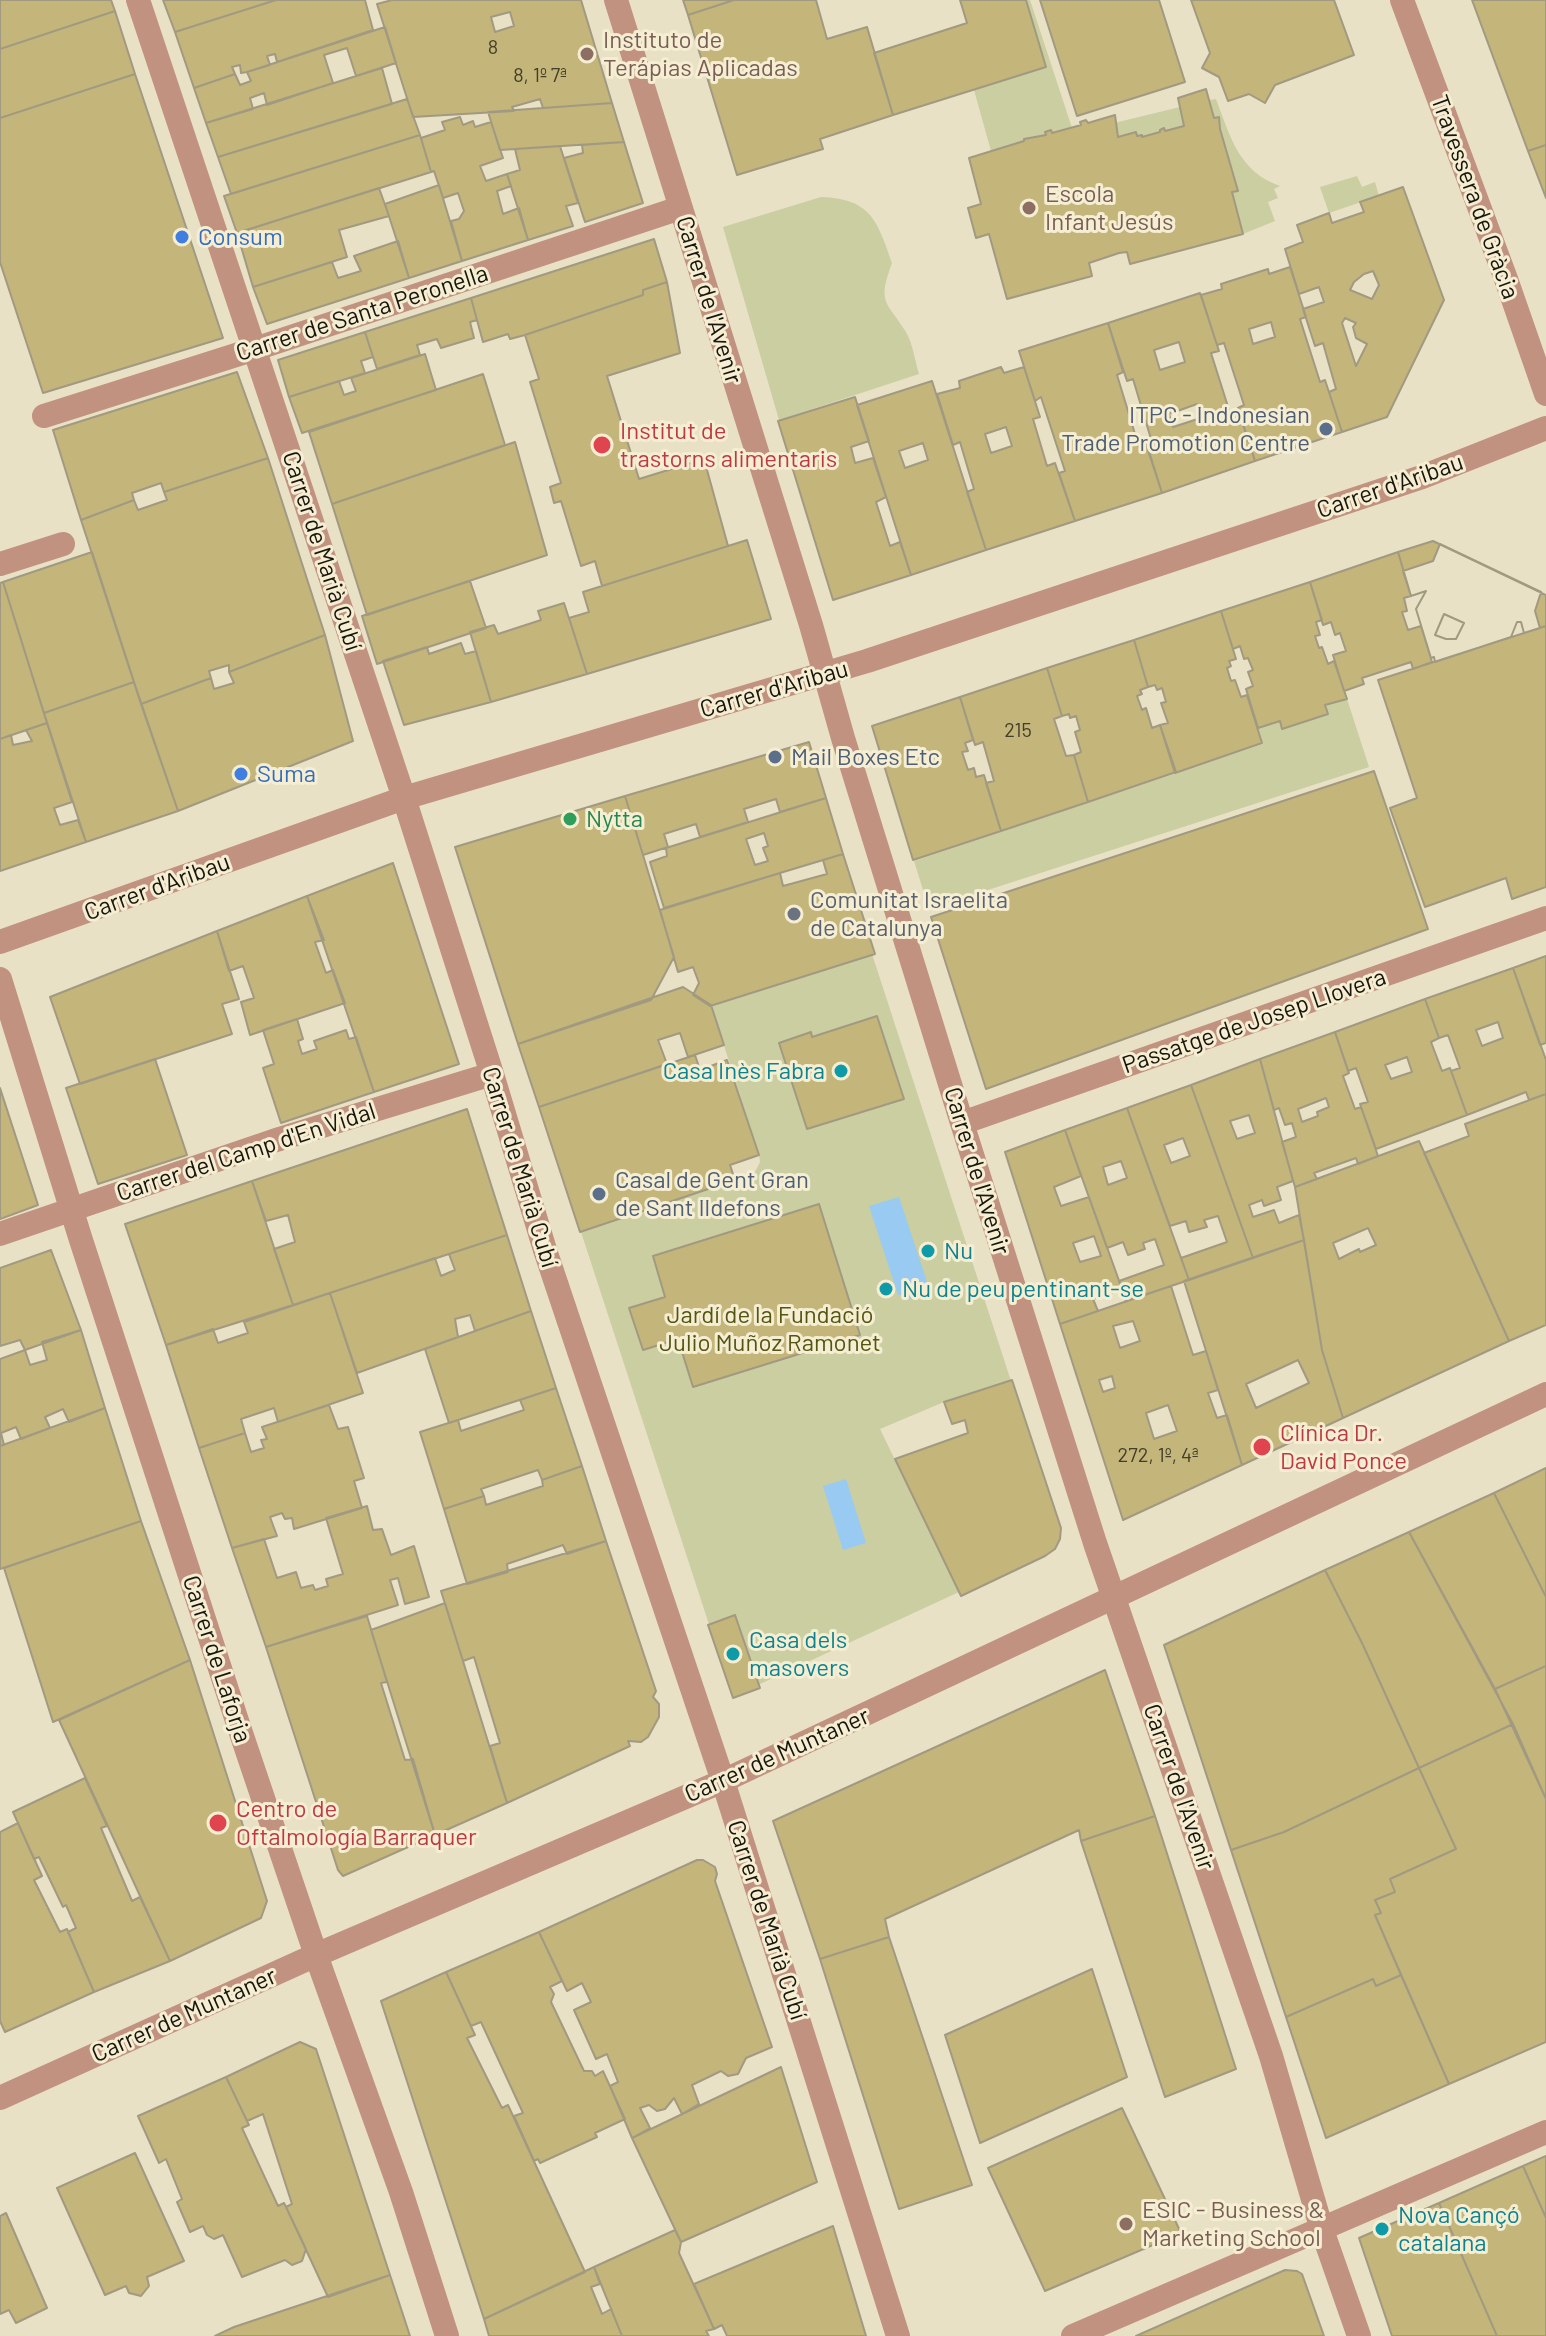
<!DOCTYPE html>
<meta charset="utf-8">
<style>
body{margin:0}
canvas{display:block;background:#e8e1c6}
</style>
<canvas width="1546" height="2336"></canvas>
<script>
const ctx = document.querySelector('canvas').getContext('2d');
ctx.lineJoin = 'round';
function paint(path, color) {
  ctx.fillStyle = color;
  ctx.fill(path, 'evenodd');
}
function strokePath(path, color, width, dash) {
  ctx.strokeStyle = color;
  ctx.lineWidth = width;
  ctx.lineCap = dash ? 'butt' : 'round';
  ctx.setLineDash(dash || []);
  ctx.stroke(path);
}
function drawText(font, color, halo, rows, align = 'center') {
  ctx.font = font + ' Barlow,sans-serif';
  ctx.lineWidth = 6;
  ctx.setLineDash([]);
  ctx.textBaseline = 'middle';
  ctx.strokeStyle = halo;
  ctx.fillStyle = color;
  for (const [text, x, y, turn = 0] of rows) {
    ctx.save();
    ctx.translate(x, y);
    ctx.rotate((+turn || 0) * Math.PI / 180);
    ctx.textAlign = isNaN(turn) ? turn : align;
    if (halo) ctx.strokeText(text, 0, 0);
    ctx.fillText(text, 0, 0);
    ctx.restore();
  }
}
const green = new Path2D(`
 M1026,0h4l42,128 -20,5 -2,-3 -5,2 1,3 -22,4v2l-33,10 -17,-61 72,-23z
 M1216,99c14,37 23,73 64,87l-6,3 4,9 -10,4 7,19 -32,13 -34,-134z
 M1180,107l4,19 -19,5 -2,-2 -3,3 -18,5 -1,-2 -4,1 -1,-4 -18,5 -4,-14z
 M1357,176l5,11 13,-5 4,14 -50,17 -9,-26z
 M821,197c49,2 56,22 71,66 -15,41 -6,37 14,69 7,12 9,29 13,42l-140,46 -56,-193z
 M1347,699l22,68 -440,142 -15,-48 349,-117 -5,-16 22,-7 3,8 45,-15 -2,-9z
 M872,954l139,427 -67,21 -64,27 79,163 -199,92v4l-27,10 -152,-466 173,-58 6,-12 -1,-7 -48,-150z`);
const water = new Path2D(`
 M899,1197l29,88 -5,2 -3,10 -8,3 -8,-6 -6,1 -29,-89z
 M846,1479l20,64 -23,7 -20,-64z`);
const building = new Path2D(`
 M0,0h111l4,11 -115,38z
 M163,0h113l-101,32z
 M276,0h89l8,30 -96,32 -2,-8 -8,2 3,9 -23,7 -6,1 -1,-8 -8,2 3,7 -41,14 -19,-56z
 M392,0h189l31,103 -69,5 -3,-9 -28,8 2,4 -101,6 -36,-113zM510,12l4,14 -19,6 -4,-15z
 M683,0h51l-46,15z
 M734,0h82l11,39 40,-12 26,88 -73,24 3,10 -86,26 -49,-160z
 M960,0h66l20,67 -153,48 -19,-62 93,-30z
 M1040,0h119l26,82 -108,34z
 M1191,0h143l20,55 -79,30 -10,18 -16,-9 -21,7 -9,-24 -17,-9 8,-15z
 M1472,0h74v145l-18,6z
 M115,11l20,63 -135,44v-69z
 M385,27l11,36 -40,13 -9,-28 -23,7 9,28 -66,22 -3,-12 -14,5 3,11 -47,14 -12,-35 41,-14 5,11 11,-4 -4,-9z
 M382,68l10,36 -174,53 -12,-34z
 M135,74l88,264 -180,55 -43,-131v-144z
 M1206,89l8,29 5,-1 1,12 18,62 -6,1 11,42 -113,30 -3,-12 -8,1 -30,10 3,13 -85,23 -18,-65 -13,4 -8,-30 13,-4 -12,-46 55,-17v-2l22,-4 -1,-3 6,-2 1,3 29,-8 -1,-3 6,-2 2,3 27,-8 3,22 18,-5 1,4 5,-1v2l18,-5v-2l4,-2 1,3 19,-5 -6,-28z
 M407,99l13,36 -189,59 -13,-37z
 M612,103l12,39 -124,8 -12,-38z
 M460,117l3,8 10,-4 2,6 16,-5 12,36 -23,8 6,15 21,-7 4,12 -14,5 6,23 16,-6 9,32 -66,21 -11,-40 8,-2 5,-8 -6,-18 -15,5 -9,-27 -3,1 -10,-34 24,-8 -3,-8z
 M420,135l11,37 -194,61 -13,-37z
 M624,142l19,61 -58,19 -21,-64 19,-5 -1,-8z
 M1546,145v53l-18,-47z
 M560,146l18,57 -12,3 7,20 -45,14 -21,-66 13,-4 -5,-21z
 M439,185l23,76 -53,17 -24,-74z
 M1403,187l41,113 -57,117 -45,15 -13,-40 7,-3 -13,-46 -8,3 -12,-37 21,-7 -5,-15 -20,7 -14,-45 18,-7 -6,-17 32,-12 3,10 32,-11 -4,-10zM1373,271l6,14 -7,14 -22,-9 4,-8 10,-8zM1345,318l11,5 -3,4 3,11 11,6 -11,22 -14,-43z
 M379,188l10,28 -50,14 8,27 -94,30 -16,-54z
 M654,239l13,43 -24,8v5l-118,40 -15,4 -2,-5 -25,8 -12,-44z
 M398,241l11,37 -142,46 -14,-37 79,-25 6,16 23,-7 -7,-15z
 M1290,267l16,50 -6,2 20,63 5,-2 17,52 -87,29 -17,-53 6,-3 -20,-62 -7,2 -16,-50 21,-6 -1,-5 47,-15 1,5zM1271,322l4,15 -22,7 -4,-15z
 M667,282l13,71 -73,23 32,103 65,-20 24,87 -126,40 -7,-25 -14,5 -20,-65 -7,2 -4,-16 11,-4 -31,-101 9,-3 -14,-44 118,-40v-5z
 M1200,293l19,58 -8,2 19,60 8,-3 17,51 -93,32 -17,-52 6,-2 -18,-60 -6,2 -19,-58zM1179,342l6,20 -25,8 -6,-20zM1197,404l4,14 -28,9 -4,-13z
 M471,298l6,22 -7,2 4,16 -33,10 -4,-9 -20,6 3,10 -43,14 -12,-37z
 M1108,323l15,49 -6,3 22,72 8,-2 15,48 -87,28 -16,-48 6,-2 -24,-74 -6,4 -16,-50z
 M365,332l8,25 -12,4 4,12 -76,24 -11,-37z
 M425,354l11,36 -134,43 -13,-36 50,-16 5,14 12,-4 -5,-13z
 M1001,367l3,6 20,-6 16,50 -7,2 14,47 8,-3 20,58 -89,29 -19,-58 7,-3 -14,-47 -7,3 -16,-51 23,-6 -1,-7zM1006,427l6,19 -21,7 -6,-19z
 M237,372l31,86 -104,34 -3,-9 -29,10 2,7 -53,20 -28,-90z
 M483,374l22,71 -173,59 -23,-72z
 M932,381l54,169 -75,25 -54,-170zM923,443l5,17 -23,8 -6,-17z
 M855,397l14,44 -18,6 4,16 18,-5 13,39 -10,5 14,44 10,-4 11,33 -78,25 -55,-179z
 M515,442l32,113 -180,60 -35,-111z
 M268,458l57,177 -96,37v-7l-20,6 2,7 -70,26 -60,-184 53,-20 4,10 29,-10 -3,-8z
 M747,540l24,79 -184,55 -18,-56 20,-6 -6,-20z
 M1433,541l113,54v31l-22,7 -3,-11h-4l-6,15 -76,25 -1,-5 -3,1 -15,-49 10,-18 -15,5 -13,-44zM1444,614l20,9 -8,16h-10l-11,-4z
 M1440,544l101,48 -6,19 5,17 -16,5 -3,-11h-4l-6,15 -76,25 -1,-5 -3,1 -15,-49 10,-18 -15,5 -8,-25 30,-10zM1444,614l20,9 -8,16h-10l-11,-4z
 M92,552l42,130 -90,31 -41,-131z
 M1398,552l13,44 -7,2 3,13 -5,1 6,18 13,-4 11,36 -19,7 -2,-7 -49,16 2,6 -20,7 -11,-36 13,-4 -6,-18 -5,2 -4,-13 -8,3 -13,-43z
 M470,581l16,47 -109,36 -15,-48z
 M3,582l44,141 -47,16v-156z
 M1310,582l12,38 -6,2 4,13 -5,1 4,12 3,-1 6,17 6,-3 13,38 -22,6 3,9 -46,15 -2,-8 -22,7 -12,-39 7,-3 -5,-14 5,-2 -5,-12 -4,1 -4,-13 -7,3 -12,-38z
 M564,603l23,71 -96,28 -21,-70 24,-7 4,9 43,-14 -3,-9z
 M1221,611l15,48 -7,2 2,5 -4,2 4,13 4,-1 6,17 6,-2 15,48 -87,30 -15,-48 8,-2 -7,-20 5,-1 -4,-14 -5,2 -2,-5 -7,2 -14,-47z
 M1546,626v261l-34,12 -6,-21 -81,29 -35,-99 27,-10 -39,-118z
 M325,635l28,106 -175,70 -37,-107 70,-26 3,11 20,-6 -5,-11z
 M1134,640l14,47 -8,3 2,4 -5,2 5,14 4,-2 6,20 8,-3 16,47 -88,30 -14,-47 7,-3 -6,-20 5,-2 -4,-14 -6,2 -1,-4 -7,2 -15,-48z
 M461,643l4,11 11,-3 15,51 -87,23 -21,-64 44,-14 2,7z
 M1047,668l15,48 -8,3 12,37 8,-1 14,47 -87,29 -15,-48 8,-2 -11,-39 -8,3 -15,-48z
 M134,682l44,129 -92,31 -42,-129z
 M960,697l13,43 -8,3 3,8 -6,1 6,18 6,-2 2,9 8,-2 17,56 -88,29 -41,-134z
 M47,723l25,79 -18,6 6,17 18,-5 8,22 -86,29v-132l11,-4 2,10 19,-4 -6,-11z
 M809,742l17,56 -46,14 -4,-13 -32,10 4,13 -48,15 -4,-13 -32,10 4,13 -25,8 -18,-59z
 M1374,771l54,158 -442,160 -55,-172z
 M625,796l49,161 -23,43 -133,44 -63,-197z
 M826,798l17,56 -179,54 -14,-46 17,-6 -1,-8zM764,833l4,13 -5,2 5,13 -13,4 -9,-26z
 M843,854l32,100 -165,52 -17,-11 6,-12 -6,-16 -15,5 -18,-62 120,-37 3,13 44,-12 -4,-14z
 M393,863l66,201 -85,28 -67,-196z
 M307,896l17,44 -9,2 11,31 7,-3 12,33 -95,32 -9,-33 13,-4 -11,-32 -14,5 -12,-40z
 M217,931l22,68 -17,5 10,30 -152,50 -30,-87z
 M1546,956v87l-6,2 -27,-77z
 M1513,968l33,92v34l-17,6 -3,-8 -59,23 -16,-44 9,-3 -12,-33 -9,3 -14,-39zM1498,1022l5,16 -21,8 -6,-16z
 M683,987l28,18 13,40 -36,12 -8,-24 -22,7 9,24 -128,43 -21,-63z
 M1425,999l14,39 -8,4 11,29 8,-3 17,47 -91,34 -16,-45 8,-2 -12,-34 -8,3 -13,-39zM1407,1057l5,15 -21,7 -6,-14z
 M877,1016l27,83 -97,30 -28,-86 32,-11 1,5z
 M297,1019l6,20 -5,2 4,13 15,-5 -3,-8 32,-11 3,9 7,-2 18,55 -93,31 -18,-55 11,-4 -11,-34z
 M1335,1032l14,41 -6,3 12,33 6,-2 17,49 -20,8 -2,-6 -42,15 3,6 -22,8 -13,-45 14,-5 -4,-14 -7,2 -6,-17 -5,2 -14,-51zM1326,1098l3,9 -12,5 1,4 -16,6 -4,-13z
 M695,1055l5,15 27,-10 32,95 -29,10 5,15 -155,52 -41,-125z
 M155,1059l32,96 -89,29 -32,-96z
 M1260,1059l33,122 -16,6 4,13 -17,6 -2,-6 -13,5 4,12 21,-7 5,13 20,-8 5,25 -51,18 -62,-173zM1249,1115l6,18 -18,6 -7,-18z
 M1191,1085l62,173 -64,22 -8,-22 46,-16 -9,-26 -14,4 3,7 -18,5 -3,-11 -16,5 -43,-118zM1183,1138l7,18 -19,7 -7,-18z
 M0,1088l38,117 -38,14z
 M1546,1094v231l-37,16 -85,-188 45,-17 -4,-12z
 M1127,1108l62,172 -63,21 -7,-20 45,-16 -9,-26 -12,4 2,6 -17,6 -5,-13 -16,6 -42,-118zM1121,1161l6,17 -19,7 -5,-18z
 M467,1109l40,126 -214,70 -19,-56 21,-7 -7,-27 -22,6 -14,-40z
 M1065,1130l16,46 -27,11 7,19 28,-9 33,92 -29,10 5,12 -38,13 -55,-172zM1094,1236l7,20 -21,6 -7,-19z
 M1419,1141l90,200 -166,77 -21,-68 -27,-163zM1368,1228l8,17 -16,7 -1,-3 -20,10 -6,-16z
 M252,1181l41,124 -127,40 -41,-121z
 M819,1204l41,131 -167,52 -15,-48 -35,11 -14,-42 36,-11 -12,-41z
 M507,1235l24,76 -56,20 -5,-16 -15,4 3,18 -101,36 -27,-80 105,-35 6,18 14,-6 -6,-16z
 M1304,1240l18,110 21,68 -101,47 -58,-184zM1298,1360l11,23 -53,25 -10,-24z
 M51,1250l30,80 -56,20 -5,-10 -20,6v-78z
 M1171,1286l22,69 13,-4 12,39 -10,3 9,25 10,-3 15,50 -119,55 -63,-196zM1133,1321l7,20 -20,7 -7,-22zM1112,1376l3,12 -12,4 -4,-12zM1168,1405l9,26 -23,8 -8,-26z
 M330,1293l33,100 -85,29 -4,-14 -33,11 4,14 -46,15 -33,-103 47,-16 5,14 30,-10 -4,-11z
 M531,1311l25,77 -107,35 -24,-74z
 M81,1330l24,78 -36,14 -6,-13 -18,8 5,11 -29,11 -5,-12 -15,6 3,12 -4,1v-87l25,-9 5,15 17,-5 -5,-18z
 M1012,1380l49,148 -1,11 -5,10 -10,7 -84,40 -66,-137 73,-26 -3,-13 -13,4 -8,-22z
 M556,1388l26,78 -40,14 -4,-10 -57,19 3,7 -40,13 -24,-77 38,-12 3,11 63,-21 -4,-10z
 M329,1405l9,24 10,-2 16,51 -10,3 8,27 -68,21 -2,-11 -7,1 -3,-6 -12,4 7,19 -45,12 -33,-100 46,-15 6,19 13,-4 -3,-8 6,-1 -5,-12z
 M105,1408l36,113 -141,48v-123z
 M582,1466l24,75 -39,13 -4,-9 -56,19 1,8 -41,12 -23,-75 40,-13 2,9 57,-19 -1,-6z
 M1546,1468v129l-52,-104z
 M1494,1493l52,104v69l-51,23 -86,-157z
 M367,1506l6,24 9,-1 9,26 23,-9 15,51 -24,7 -7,-26 -8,2 8,25 -132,42 -34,-99 32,-9 13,39 19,-6 5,16 12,-3 2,5 13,-4 -2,-7 17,-5 -17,-56z
 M141,1521l49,139 -137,62 -49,-154z
 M1409,1532l104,192 -94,44 -56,-123 -38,-75z
 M606,1541l50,150 -3,6 6,7v13l-11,20 -7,5 -13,-1 2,5 -123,57 -17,-57 10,-3 -26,-86 -11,4 -22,-70z
 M1325,1570l38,75 56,123 -135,64 -53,18 -67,-205z
 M445,1603l62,200 -72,32 -64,-205z
 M735,1615l25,73 -27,10 -25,-73z
 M367,1616l20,66 -6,1 24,77 8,-1 22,76 -92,41 -5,-6 -72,-223z
 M190,1660l77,241 -6,17 -91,43 -111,-241z
 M1546,1666v133l-51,-110z
 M1105,1670l50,146 -74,25 -2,-11 -194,89 4,18 -69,22 -47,-138z
 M1513,1724l33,75v243l-97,42 -74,-169 6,-2 -6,-13 20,-8 -5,-13 66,-30 -37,-81z
 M1419,1768l37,81 -66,30 5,13 -20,8 6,13 -6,2 26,60 -25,11 -3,-7 -87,38 -55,-167 53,-18z
 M85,1778l22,48 -6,2 31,73 8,-4 30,64 -76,31 -26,-60 8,-4 -10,-23 -3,2 -24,-50 -5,2 -21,-47z
 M1155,1816l81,253 -71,28 -84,-256z
 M18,1823l24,53 -8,4 26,52 7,-3 27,63 -89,40 -5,-11v-189z
 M697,1860h6l12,7 2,7 -2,7 57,166 -26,11 -8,16 -10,2 -7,-5 -29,14 7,19 -17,10 -8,-16 -9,11 -8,2 -8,-6 -9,3 10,20 -18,10 -22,-52 8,-4 -11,-28 -11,5 -22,-49 17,-8 -9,-19 -15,8 -28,-59z
 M539,1932l23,49 -12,6 4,7 -3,8 33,69h8l3,5 8,-5 22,48 -30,14 2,4 -57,26 -2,-4 -4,2 -20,-45 9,-3 -42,-91 -10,4 -25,-54z
 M889,1937l83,248 -73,24 -79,-250z
 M1092,1969l35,108 -147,66 -35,-108z
 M446,1972l29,63 -8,3 35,70 6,-3 77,167 -101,47 -103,-318z
 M1401,1975l48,109 -123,54 -40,-121 87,-38 3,7z
 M300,2042l16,7 74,226 -62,22 -42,-90 6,-3 -29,-90 -16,7 -21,-44z
 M781,2067l36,115 -136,60 -49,-104z
 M226,2077l21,44 2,4 -7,3 36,78 6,-3 2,4 20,42 -4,12 -10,4 -7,-5 -43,17 -19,-42 -9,4 -7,-4 -4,-9 -13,6 -13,-30 5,-3 -16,-40 -7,4 -21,-47z
 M1122,2108l59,125 -136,58 -57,-123z
 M135,2153l49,108 -37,16 2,9 -8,10 -12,-3 -3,-7 -21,9 -48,-107z
 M1546,2156v62l-23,-52z
 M1523,2166l23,52v118h-49l-58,-133z
 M1439,2203l58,133h-105l-33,-98z
 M6,2213l41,95 -31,15 -7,-13 -9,4v-98z
 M833,2226l33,110h-139l-5,-11 -8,4 -20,-45z
 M675,2230l6,12 -2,11 35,76 -8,2 3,5h-87l-28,-69z
 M594,2267l6,17 -9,3 11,27 9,-5 11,27h-133l-5,-17z
 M1285,2270l12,1 5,3 22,62h-188z
 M390,2275l20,61h-195l19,-9z`);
const pedestrian = new Path2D(`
 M44,416l211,-67 425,-141`);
const minor = new Path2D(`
 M138,0l266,798 88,276 53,176 178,531 175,555
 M616,0l195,625 32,113 119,385 133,420 176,513 51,174 37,106
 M0,564l63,-20
 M0,979l80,258 160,493 76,225 85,237 46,144
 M962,1123l584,-205
 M0,1234l273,-93 219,-67`);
const tertiary = new Path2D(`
 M1402,0l104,279 40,115
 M0,942l404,-144 463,-137 555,-184 124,-49
 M0,2098l316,-143 407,-174 823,-387
 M1073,2336l473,-204`);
const markers = [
 [587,54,8,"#8d6e63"],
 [1029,208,8,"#8d6e63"],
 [182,237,8,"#3f7fe0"],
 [1326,429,8,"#5c6f8a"],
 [602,445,10,"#e0444e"],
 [775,757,8,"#5c6f8a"],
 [241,774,8,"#3f7fe0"],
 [570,819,8,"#2e9e5b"],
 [794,914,8,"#6b7280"],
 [841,1071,8,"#0f9aa8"],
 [599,1194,8,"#5c6f8a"],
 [928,1251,8,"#0f9aa8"],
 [886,1289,8,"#0f9aa8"],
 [1262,1447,10,"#e0444e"],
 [733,1654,8,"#0f9aa8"],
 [218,1823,10,"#e0444e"],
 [1126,2224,8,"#8d6e63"],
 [1382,2229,8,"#0f9aa8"]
];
const numberNames = [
 ["8",493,47],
 ["8, 1º 7ª",540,75],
 ["215",1018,730],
 ["272, 1º, 4ª",1158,1455]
];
const educationNames = [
 ["Instituto de",603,40],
 ["Terápias Aplicadas",603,68],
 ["Escola",1045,194],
 ["Infant Jesús",1045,222],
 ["ESIC - Business &",1142,2210],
 ["Marketing School",1142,2238]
];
const streetNames = [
 ["Travessera de Gràcia",1475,197,70],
 ["Carrer de l'Avenir",709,300,73],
 ["Carrer de Santa Peronella",362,313,-18],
 ["Carrer d'Aribau",1390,486,-19],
 ["Carrer de Marià Cubí",322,551,72],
 ["Carrer d'Aribau",774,689,-16],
 ["Carrer d'Aribau",157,887,-20],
 ["Passatge de Josep Llovera",1254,1021,-19],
 ["Carrer del Camp d'En Vidal",246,1152,-18],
 ["Carrer de Marià Cubí",520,1167,73],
 ["Carrer de l'Avenir",977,1171,73],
 ["Carrer de Laforja",217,1659,72],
 ["Carrer de Muntaner",777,1755,-24],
 ["Carrer de l'Avenir",1179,1787,71],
 ["Carrer de Marià Cubí",767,1920,72],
 ["Carrer de Muntaner",184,2015,-24]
];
const shopNames = [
 ["Consum",198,237],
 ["Suma",257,774]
];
const serviceNames = [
 ["ITPC - Indonesian",1310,415,"right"],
 ["Trade Promotion Centre",1310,443,"right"],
 ["Mail Boxes Etc",791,757],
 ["Casal de Gent Gran",615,1180],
 ["de Sant Ildefons",615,1208]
];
const healthNames = [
 ["Institut de",620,431],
 ["trastorns alimentaris",620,459],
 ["Clínica Dr.",1280,1433],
 ["David Ponce",1280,1461],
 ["Centro de",236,1809],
 ["Oftalmología Barraquer",236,1837]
];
const leisureNames = [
 ["Nytta",586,819]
];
const worshipNames = [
 ["Comunitat Israelita",810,900],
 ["de Catalunya",810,928]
];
const cultureNames = [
 ["Casa Inès Fabra",825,1071,"right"],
 ["Nu",944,1251],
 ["Nu de peu pentinant-se",902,1289],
 ["Casa dels",749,1640],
 ["masovers",749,1668],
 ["Nova Cançó",1398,2215],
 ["catalana",1398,2243]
];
const parkNames = [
 ["Jardí de la Fundació",770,1315],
 ["Julio Muñoz Ramonet",770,1343]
];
paint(green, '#cacea1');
paint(water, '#98caf2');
paint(building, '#c4b57b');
strokePath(building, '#a19a81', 2);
strokePath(pedestrian, '#c0927f', 24);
strokePath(minor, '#c0927f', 24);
strokePath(tertiary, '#c0927f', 24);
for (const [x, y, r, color] of markers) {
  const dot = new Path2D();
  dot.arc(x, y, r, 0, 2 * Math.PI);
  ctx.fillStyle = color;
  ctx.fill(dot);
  strokePath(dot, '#f5eed3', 3);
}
drawText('20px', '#433e28', null, numberNames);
drawText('24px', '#785e54', '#f5eed3', educationNames, 'left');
drawText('24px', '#18160c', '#f5eed3', streetNames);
drawText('24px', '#366cbe', '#f5eed3', shopNames, 'left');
drawText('24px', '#4e5e75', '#f5eed3', serviceNames, 'left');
drawText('24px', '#be3a42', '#f5eed3', healthNames, 'left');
drawText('24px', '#27864d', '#f5eed3', leisureNames, 'left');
drawText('24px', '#5b616d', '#f5eed3', worshipNames, 'left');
drawText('24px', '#0d838f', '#f5eed3', cultureNames, 'left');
drawText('24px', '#535613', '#f5eed3', parkNames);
</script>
